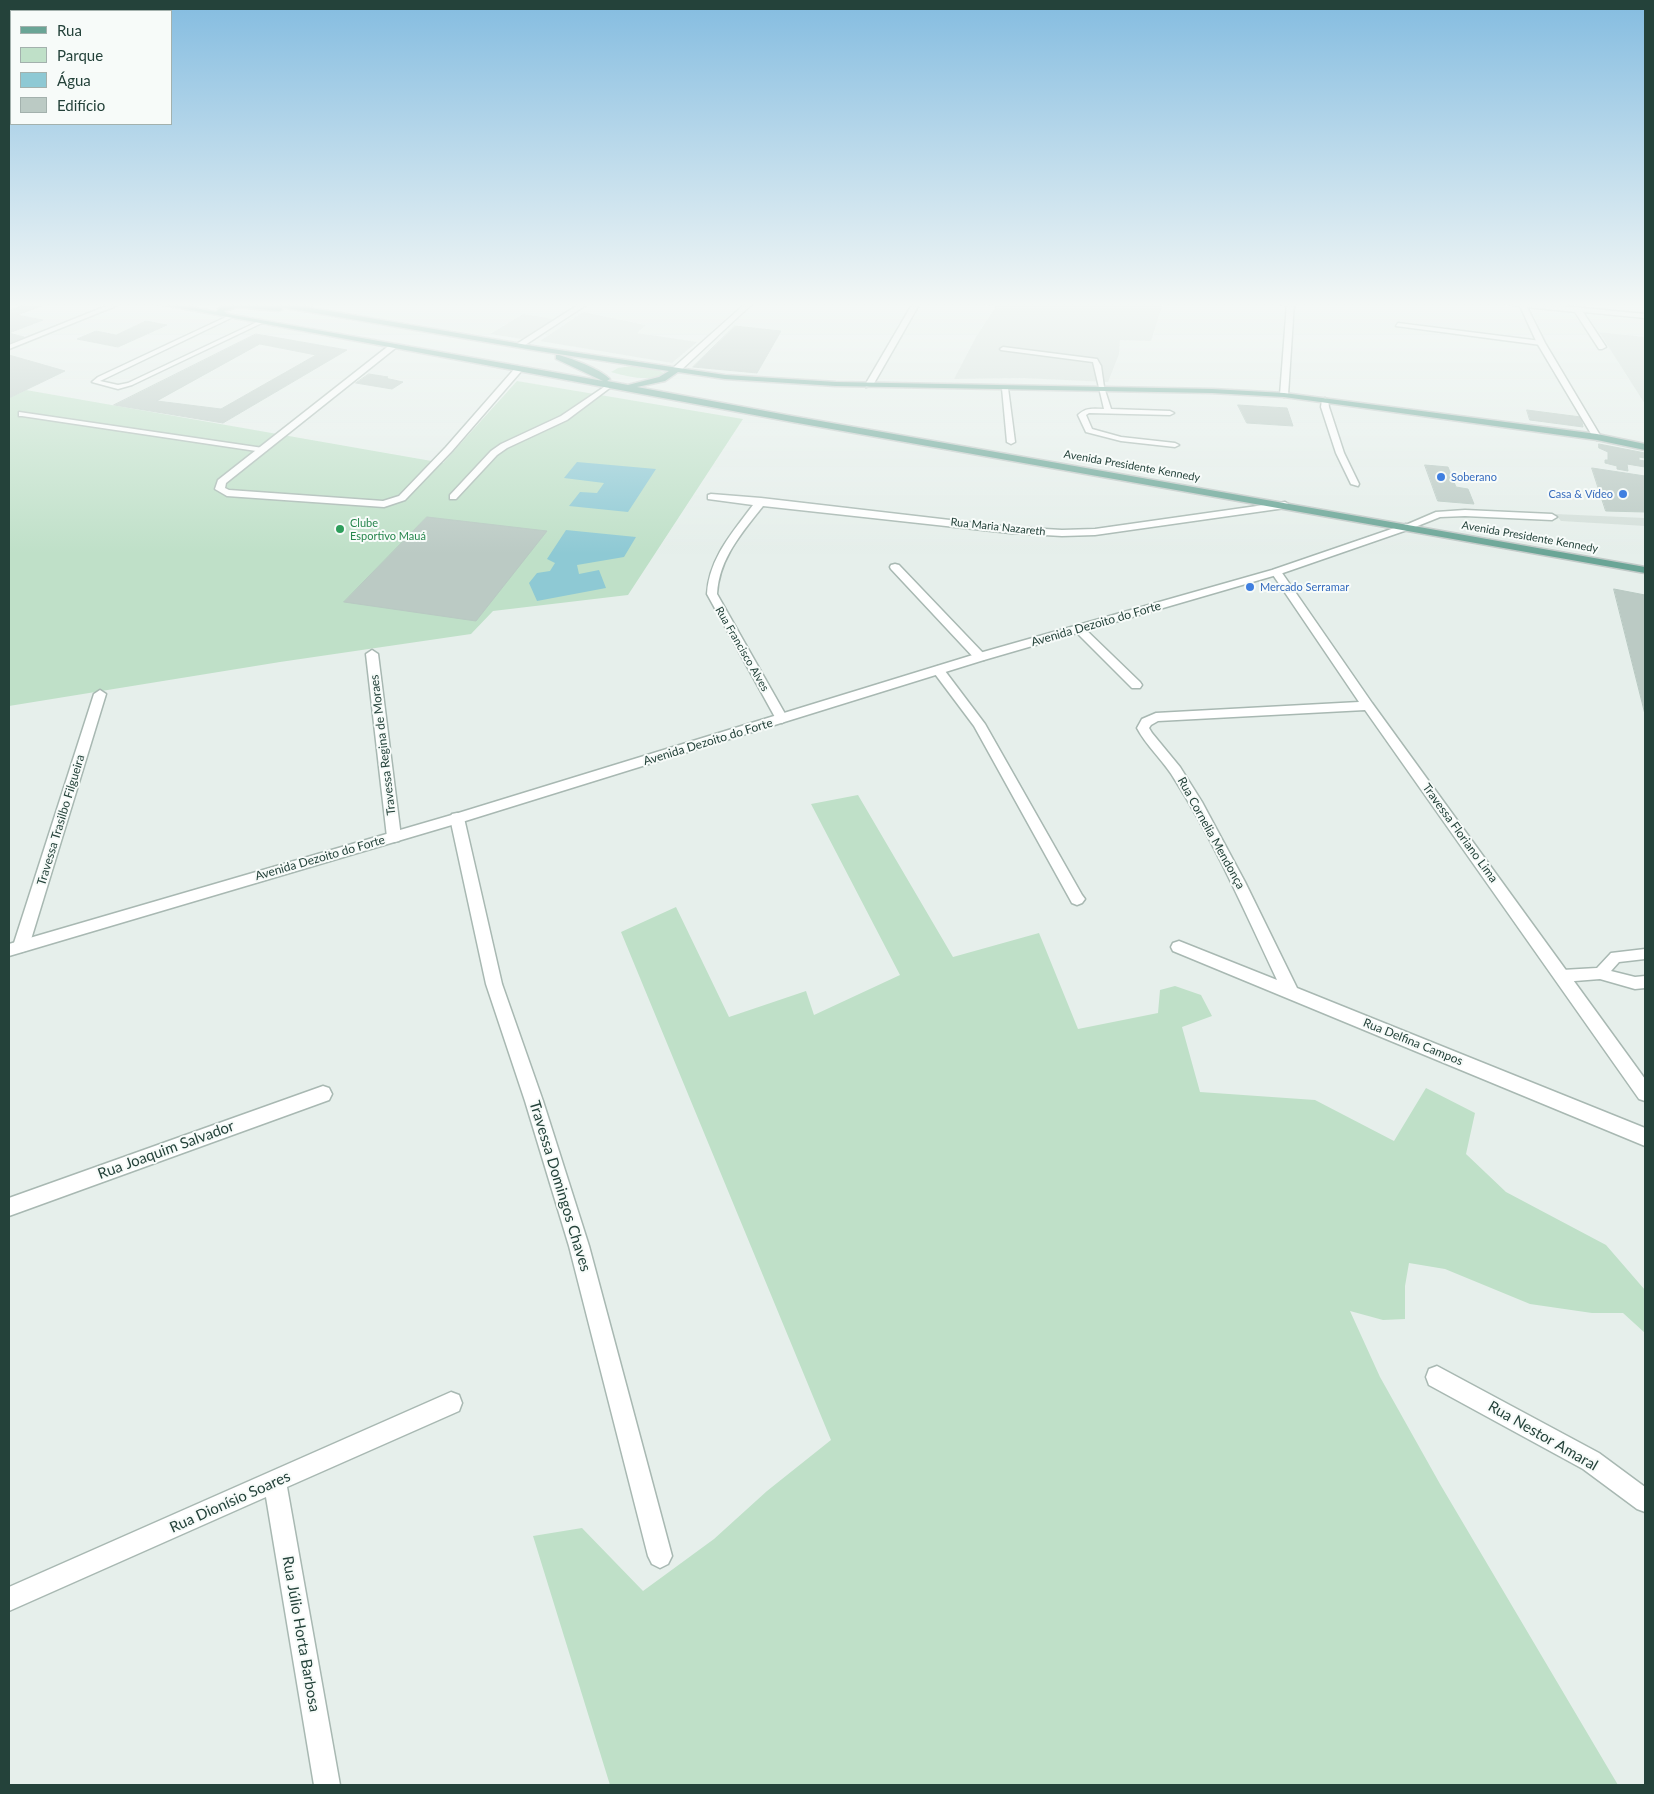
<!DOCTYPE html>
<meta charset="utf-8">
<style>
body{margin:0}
#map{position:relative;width:1654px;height:1794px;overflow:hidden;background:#e6efeb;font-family:Lato,sans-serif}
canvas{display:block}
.frame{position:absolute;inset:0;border:10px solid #24423a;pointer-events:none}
.legend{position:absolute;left:10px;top:10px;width:162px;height:115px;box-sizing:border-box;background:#f7fbf9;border:1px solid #a3b1ad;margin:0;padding:6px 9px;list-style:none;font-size:15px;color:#24423a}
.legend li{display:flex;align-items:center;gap:10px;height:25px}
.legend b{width:25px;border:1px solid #a3b1ad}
</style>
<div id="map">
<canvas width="1654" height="1794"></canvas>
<div class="frame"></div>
<ul class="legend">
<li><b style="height:6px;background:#6aa596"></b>Rua</li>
<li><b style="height:14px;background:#bfe0c8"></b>Parque</li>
<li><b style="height:14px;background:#8ec9d4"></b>Água</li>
<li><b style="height:14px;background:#bbcac4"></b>Edifício</li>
</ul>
</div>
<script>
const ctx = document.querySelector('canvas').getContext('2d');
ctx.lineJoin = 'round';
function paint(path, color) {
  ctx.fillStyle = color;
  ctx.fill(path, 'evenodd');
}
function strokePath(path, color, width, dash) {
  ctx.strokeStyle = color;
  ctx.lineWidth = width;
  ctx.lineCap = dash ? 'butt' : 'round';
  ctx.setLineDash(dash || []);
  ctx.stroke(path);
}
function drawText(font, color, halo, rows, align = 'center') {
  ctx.font = font + ' Lato,sans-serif';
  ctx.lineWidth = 4;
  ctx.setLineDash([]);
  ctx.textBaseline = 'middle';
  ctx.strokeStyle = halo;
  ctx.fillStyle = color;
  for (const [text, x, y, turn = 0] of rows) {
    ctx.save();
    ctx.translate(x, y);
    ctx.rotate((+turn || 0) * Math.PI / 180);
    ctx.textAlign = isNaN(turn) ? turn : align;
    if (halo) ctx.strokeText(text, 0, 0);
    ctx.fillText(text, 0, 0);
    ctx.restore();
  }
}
const built = new Path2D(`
 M956,303h207l-12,38 -31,-1 -1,14 -11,28 -86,-4 -68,1 22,-42 20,-31z
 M583,312l63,13 -9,8 60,9 -25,21 -132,-22z
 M523,314l31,5 -32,20 -32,-5z
 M1599,332l46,5v67z
 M1555,514l90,4v8l-84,-5z`);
const green = new Path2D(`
 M631,366l23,2 12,6c-16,8 -38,3 -55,-2l7,-4z
 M517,381l226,38 -115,176 -135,16 -22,23 -191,28 -271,44v-308l17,-8 417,73z
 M858,795l95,162 86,-24 39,96 80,-16 2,-23 15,-4 26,9 11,21 -30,11 18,65 115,8 79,41 32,-53 49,25 -9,41 40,38 100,53 39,45v43l-22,-20h-31l-62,-9 -85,-35 -36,-6 -4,23v33l-22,1 -33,-9 30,66 60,107 178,301h-1008l-77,-249 49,-8 61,63 71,-52 53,-48 64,-51 -210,-508 55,-25 53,110 77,-26 8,24 86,-40 -89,-171z`);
const water = new Path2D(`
 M577,462l79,7 -28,43 -59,-6 11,-14 17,1 7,-10 -40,-5z
 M566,530l70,7 -12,20 -47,8 2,9 20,-4 7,18 -69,13 -8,-18 8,-10 13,-2 5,-8 -8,-4z`);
const building = new Path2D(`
 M30,303h19l-32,12 26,5 -34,13 15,4 -15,6v-32z
 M146,321l21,4 -49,22 -41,-8 19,-8 20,4z
 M735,326l46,5 -24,42 -64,-6z
 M256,334l91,16 -124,73 -109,-18z
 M260,344l56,11 -95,54 -64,-8z
 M9,355l56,16 -56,27z
 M369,374l19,3 -3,1 18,4 -11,7 -36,-6z
 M1238,405l49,3 6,18 -46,-3z
 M1527,410l54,7 2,10 -53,-7z
 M1599,444l46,9v5l-6,-1v3l6,1v6l-18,-3 1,7 -11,-2v-3l-12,-3v-3h3v-8l-9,-4z
 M1425,465l23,2 8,20 12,2 6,15 -36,-3z
 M1592,468l53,8v36l-39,-1z
 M427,517l120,14 -71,90 -132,-19z
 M1614,589l31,6v119z`);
const service = new Path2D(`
 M114,303h9l-114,46v-4z
 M1277,303h15l1,1 -3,2z
 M228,316l5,1 -133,64 18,4 10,-2 131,-62 5,1 -132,63 -14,4 -26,-7 6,-5z
 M1398,323l143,18 3,2 -3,2 -145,-19z
 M1003,347l94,12 4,7 3,21 7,22 59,2 4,2 -4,2 -81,-2 -3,2 6,14 29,8 54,6 4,2 -4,2 -54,-6 -35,-9 -8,-17c8,-8 16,-6 26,-6l-11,-47 -92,-12 -1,-1z
 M610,383l5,1 -48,36 -60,28 -10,7 -41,44h-6v-4l41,-44 10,-7 60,-28z
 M1005,386l3,2 7,54 -4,2 -4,-2 -5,-54z
 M1325,398l3,2 1,7 15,46 15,31 -1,2 -7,-2 -15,-31 -15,-46 1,-7z
 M19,412l244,36 4,2 -4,2 -241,-36h-3z
 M1645,949v10l-26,3 -8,9 24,6 10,-1v12l-10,1 -35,-10 -38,3 -5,-2 -2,-4 2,-4 5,-2 35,-2 14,-15z`);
const pedestrian = new Path2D(`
 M1465,510l87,4 5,3 -5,3 -87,-4 -25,1 -30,12h-8l-1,-2 35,-15z`);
const minor = new Path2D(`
 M581,303h8l-67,44 -7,-2z
 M746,303h7l-74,69h-6v-4z
 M913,303h7l-47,82 -7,2 -1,-2z
 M1287,303h7l-6,92 -4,2 -4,-2z
 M1503,303h28l114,11v4l-62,-6 23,35 -4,2h-3l-24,-37 -48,-5 18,36 56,94 -1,2 -3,1 -4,-3 -56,-94 -17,-37z
 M391,344l7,2 -172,137 -1,5 4,2 154,11 16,-5 47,-49 71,-81 7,2 -72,83 -47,49 -21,7 -157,-11 -12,-7 3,-9z
 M711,494l50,4 249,29 52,3 33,-1 190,-27 5,3 -5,3 -190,27 -33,1 -52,-3 -247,-27c-21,27 -44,52 -46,88l71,125 -6,4 -6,-4 -69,-125c2,-36 26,-62 46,-89l-45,-6v-4z
 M895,564l4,1 85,89 2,3 -2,3h-8l-85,-91 -1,-2 1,-2z
 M1276,569l4,1 92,133 273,376v22l-6,-2 -274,-389 -207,11 -7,4 -2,3 3,5 28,34 22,35 43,80 52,106 348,140v18l-472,-195 -2,-4 2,-4 6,-2 98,39c-32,-68 -62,-137 -102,-200 -11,-19 -28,-33 -38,-52l5,-9 14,-6 203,-11 -88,-130z
 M1079,626l4,1 57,55 2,3 -2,3h-8l-59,-59 2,-2z
 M372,650l6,4 23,183 -2,4 -5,1 -5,-1 -2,-4 -21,-183z
 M938,666l4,1 43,57 97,171 3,4 -3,4 -5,2 -5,-2 -98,-177 -42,-56z
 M100,690l6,4 -77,252 -2,4 -6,2 -6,-2 -2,-4 81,-252z
 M457,813l5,1 2,4 38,166 41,117 46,145 83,310 -4,8 -8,4 -8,-4 -4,-8 -79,-310 -44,-145 -39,-117 -36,-166 2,-4z
 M323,1086l6,2 3,6 -3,6 -320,116v-18z
 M1437,1366l162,87 46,34v25l-8,-3 -54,-40 -154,-84 -3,-8 3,-8z
 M451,1392l8,3 3,8 -3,8 -172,76 53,298h-26l-48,-288 -257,114v-24z`);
const tertiary = new Path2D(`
 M1406,524l5,3 -1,2 -130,45 -296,86 -522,162 -453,134v-12l446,-130 521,-160 296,-84z`);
const primary = new Path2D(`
 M153,303h16l47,9c10,-15 46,-7 62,-5l-13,-4h17l257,44 186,28 111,7 376,7 72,4 313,41 48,10v6l-48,-10 -313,-43 -72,-4 -376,-7 -111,-7 -47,-7 -13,9 -28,6 155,29 853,151v6l-853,-151zM238,307l41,4 4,-2 -3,-2 259,44 130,20 -10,6 -31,8 -21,-4 3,-2c-12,-11 -35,-19 -51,-24h-3v4l47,22 -376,-67 -3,-3z`);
const markers = [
 [1441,477,5,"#3f7fe0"],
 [1623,494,5,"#3f7fe0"],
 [340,529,5,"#2e9e5b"],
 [1250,587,5,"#3f7fe0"]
];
const farStreetnames = [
 ["Avenida Presidente Kennedy",1132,466,10],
 ["Rua Maria Nazareth",998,527,6],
 ["Avenida Presidente Kennedy",1530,537,10],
 ["Rua Francisco Alves",742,649,60]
];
const farShopnames = [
 ["Soberano",1451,477],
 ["Casa & Vídeo",1613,494,"right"],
 ["Mercado Serramar",1260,587]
];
const farLeisurenames = [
 ["Clube",350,523],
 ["Esportivo Mauá",350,536]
];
const streetNames = [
 ["Avenida Dezoito do Forte",1096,624,-16],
 ["Avenida Dezoito do Forte",708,742,-17],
 ["Travessa Regina de Moraes",383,745,-97],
 ["Travessa Trasilbo Filgueira",61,820,-73],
 ["Rua Cornelia Mendonça",1211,833,61],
 ["Travessa Floriano Lima",1460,833,54],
 ["Avenida Dezoito do Forte",320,858,-16],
 ["Rua Delfina Campos",1413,1042,22]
];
const nearStreetnames = [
 ["Rua Joaquim Salvador",166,1150,-20],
 ["Travessa Domingos Chaves",560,1186,73],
 ["Rua Nestor Amaral",1543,1436,30],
 ["Rua Dionísio Soares",230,1502,-24],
 ["Rua Júlio Horta Barbosa",301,1634,80]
];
paint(built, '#d4dfda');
paint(green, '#bfe0c8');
paint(water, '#8ec9d4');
paint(building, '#bbcac4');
strokePath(building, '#b8c9c2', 1);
strokePath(service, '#a8b8b2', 3);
strokePath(pedestrian, '#a8b8b2', 3);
strokePath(minor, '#a8b8b2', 3);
strokePath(tertiary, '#a8b8b2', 3);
strokePath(primary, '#c2cac8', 3);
paint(service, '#fff');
paint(pedestrian, '#fff');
paint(minor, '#fff');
paint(tertiary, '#fff');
paint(primary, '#6aa596');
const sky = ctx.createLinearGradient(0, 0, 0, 554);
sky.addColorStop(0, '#84bce0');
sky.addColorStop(0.55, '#f4f8f6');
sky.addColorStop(1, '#f4f8f600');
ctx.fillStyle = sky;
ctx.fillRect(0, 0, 1654, 554);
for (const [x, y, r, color] of markers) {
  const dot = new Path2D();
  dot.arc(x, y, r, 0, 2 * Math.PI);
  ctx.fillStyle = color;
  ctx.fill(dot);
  strokePath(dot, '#f7fbf9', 2);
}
drawText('11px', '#24423a', '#f7fbf9', farStreetnames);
drawText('11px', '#366cbe', '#f7fbf9', farShopnames, 'left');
drawText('11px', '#27864d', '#f7fbf9', farLeisurenames, 'left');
drawText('12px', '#24423a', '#f7fbf9', streetNames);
drawText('15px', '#24423a', '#f7fbf9', nearStreetnames);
</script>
